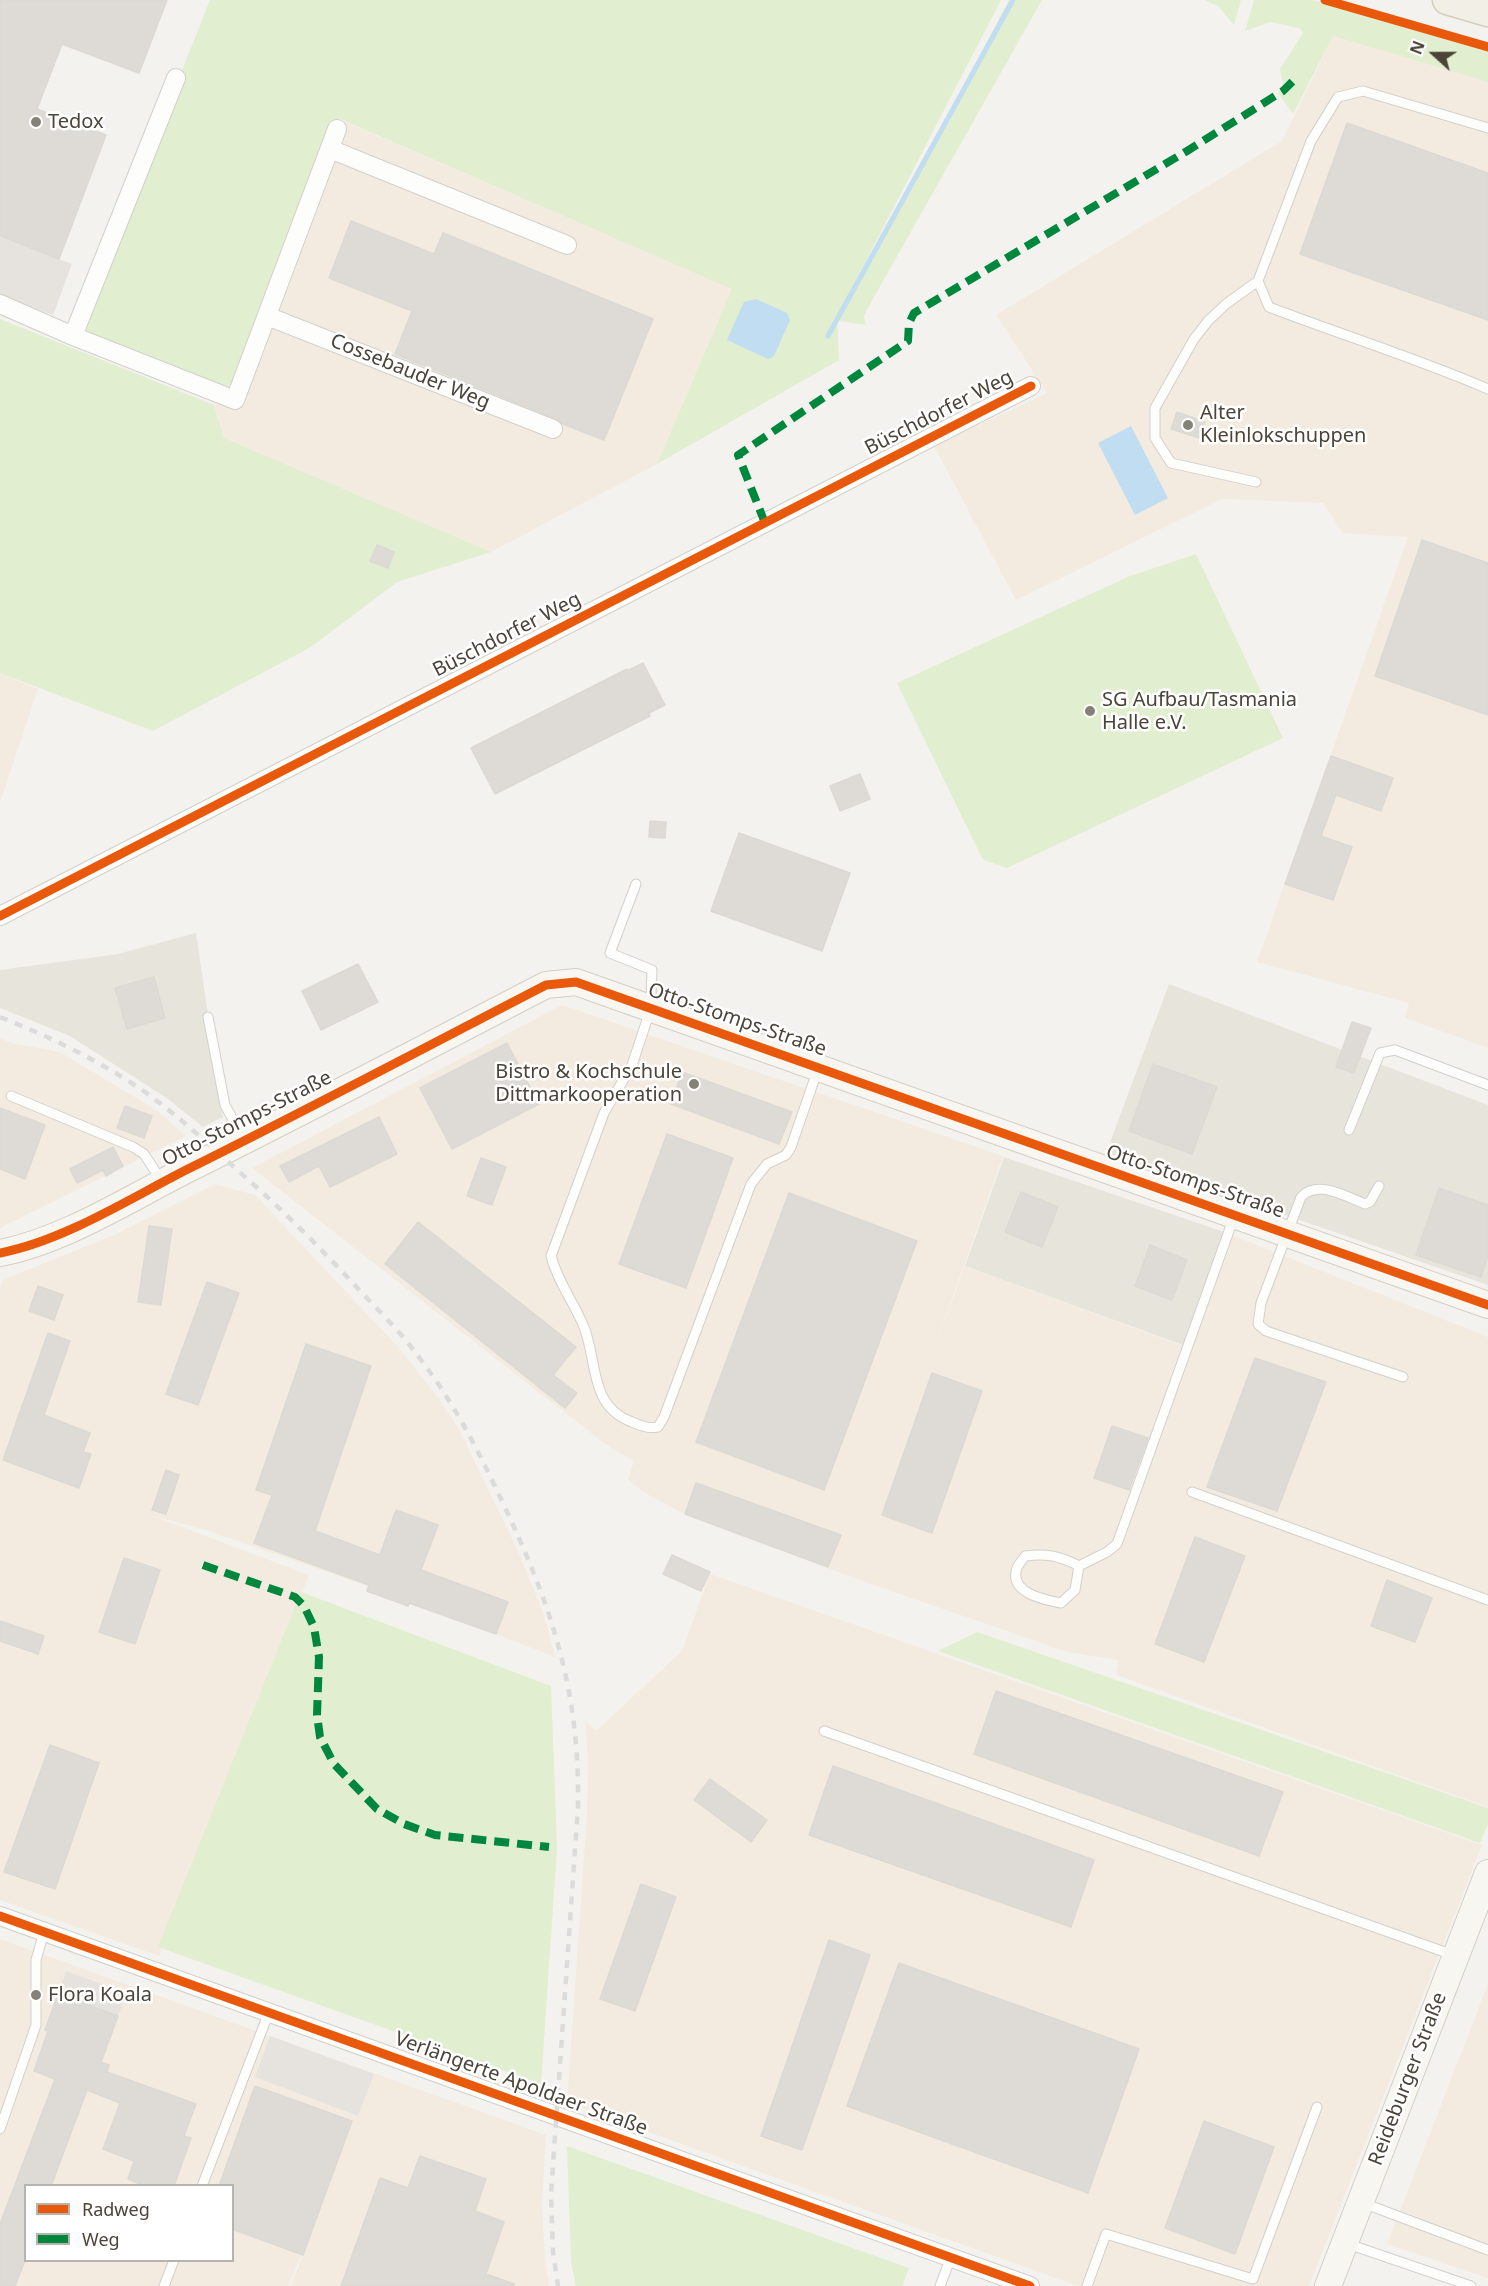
<!DOCTYPE html>
<meta charset="utf-8">
<style>
body{margin:0}
#map{position:relative;width:1488px;height:2286px;overflow:hidden;background:#f4f2ee;font-family:"Noto Sans",sans-serif}
canvas{display:block}
.legend{position:absolute;left:24px;top:2184px;width:210px;height:78px;box-sizing:border-box;background:#fff;border:2px solid #b7b4b0;margin:0;padding:8px 10px;list-style:none;font-size:18px;color:#4b4439}
.legend li{display:flex;align-items:center;gap:12px;height:30px}
.legend b{width:30px;border:2px solid #b7b4b0}
.north{position:absolute;left:1404px;top:24px;width:60px;height:60px;-webkit-text-stroke:4px #fff;paint-order:stroke;rotate:291deg;font-size:16px;font-weight:700;line-height:24px;text-align:center;color:#4b4439}
.north::after{content:'';display:block;margin:auto;width:21px;height:27px;background:#4b4439;clip-path:polygon(50% 0,100% 100%,50% 72%,0 100%)}
</style>
<div id="map">
<canvas width="1488" height="2286"></canvas>
<ul class="legend">
<li><b style="height:8px;background:#e8590c"></b>Radweg</li>
<li><b style="height:8px;background:#00873e"></b>Weg</li>
</ul>
<div class="north">N</div>
</div>
<script>
const ctx = document.querySelector('canvas').getContext('2d');
ctx.lineJoin = 'round';
function paint(path, color) {
  ctx.fillStyle = color;
  ctx.fill(path, 'evenodd');
}
function strokePath(path, color, width, dash) {
  ctx.strokeStyle = color;
  ctx.lineWidth = width;
  ctx.lineCap = dash ? 'butt' : 'round';
  ctx.setLineDash(dash || []);
  ctx.stroke(path);
}
function drawText(font, color, halo, rows, align = 'center') {
  ctx.font = font + ' "Noto Sans",sans-serif';
  ctx.lineWidth = 5;
  ctx.setLineDash([]);
  ctx.textBaseline = 'middle';
  ctx.strokeStyle = halo;
  ctx.fillStyle = color;
  for (const [text, x, y, turn = 0] of rows) {
    ctx.save();
    ctx.translate(x, y);
    ctx.rotate((+turn || 0) * Math.PI / 180);
    ctx.textAlign = isNaN(turn) ? turn : align;
    if (halo) ctx.strokeText(text, 0, 0);
    ctx.fillText(text, 0, 0);
    ctx.restore();
  }
}
const residential = new Path2D(`
 M196,933l27,184 -20,10 -35,-28 -98,-63 -70,-28v-38l118,-16z
 M1169,984l319,121v180l-382,-132z
 M1004,1157l220,75 -41,113 -218,-79z`);
const commercial = new Path2D(`
 M1333,36l155,46v966l-83,-30 4,-15 -152,-41 151,-425 -65,-4 -20,-30 -101,-4 -206,101 -82,-154 113,-53 -51,-78 286,-174z
 M343,121l390,168 -76,175 -166,88 -267,-114 -9,-32 2,-11 20,8z
 M0,673l38,16 -38,113z
 M562,1005l441,151 -70,196 32,-86 218,80 41,-114 264,105v470l-372,-132 2,-15 -51,-8 -216,-75 -165,-62 -43,-23 -15,-13 6,-18 -29,-17 -353,-276z
 M0,1038l11,5 49,9 98,59 28,25 -186,92z
 M215,1184l40,11 145,154 39,50 21,32 59,122 24,59 12,45 -144,-56 -208,-72 -53,-14 159,60 -150,381 -159,-56v-611l3,-9 113,-46z
 M710,1574l772,271 -173,441h-231l-511,-183 20,-289 1,-56 -3,-37 11,10 86,-80z
 M0,1939l546,196 -4,72 3,51 4,28h-258l38,-99 -41,99h-288zM26,2186h206v74h-206z
 M1488,1984v294l-101,-34z`);
const green = new Path2D(`
 M210,0h791l-164,317 2,43 -182,104 75,-175 -392,-170 -106,277 -157,-61z
 M1009,0h33l-177,313 -1,4 2,8 -27,-4z
 M1205,0h36l-7,25 -16,-19z
 M1254,0h58l176,51v31l-155,-46 -40,78 -15,-21 5,-10 -3,-14 23,-36 -4,-5 -29,-6 -25,9z
 M0,319l214,86 10,33 267,114 -94,30 -86,65 -158,84 -153,-58z
 M1196,554l87,184 -276,130 -24,-8 -86,-177 233,-107z
 M301,1592l250,94 6,162 -16,236 -383,-137z
 M977,1632l511,176v16l-8,19 -542,-192z
 M567,2146l342,122 -7,18h-326l-5,-25z`);
const parking = new Path2D(`
 M0,237l72,27 -19,51 -53,-20z
 M66,1971l61,22 -9,23 -60,-22z
 M270,2036l104,38 -16,42 -103,-39z`);
const water = new Path2D(`
 M756,299l31,14 3,7 -16,36 -6,3 -41,-19 17,-38z
 M1131,426l37,72 -33,17 -37,-72z`);
const stream = new Path2D(`
 M828,336l185,-336`);
const building = new Path2D(`
 M0,0h167l-28,73 -77,-29 -25,65 69,26 -47,124 -59,-23z
 M1347,123l141,50v147l-188,-66z
 M351,221l83,33 9,-21 210,86 -49,121 -41,-16 -6,-5 -162,-65 17,-43 -83,-33z
 M1177,412l28,10 -6,16 -28,-9z
 M1422,540l66,23v152l-113,-39z
 M377,545l17,7 -6,16 -18,-7z
 M643,663l22,42 -16,8 1,3 -155,78 -24,-46 156,-79v2z
 M1331,756l62,22 -12,33 -45,-16 -15,41 31,11 -19,53 -48,-16z
 M860,774l10,25 -30,12 -10,-25z
 M650,821l16,1 -1,16 -16,-1z
 M739,833l111,40 -28,78 -111,-40z
 M358,964l20,38 -57,28 -19,-39z
 M154,977l11,41 -38,11 -12,-41z
 M1352,1022l19,6 -17,45 -18,-6z
 M507,1043l32,61 -87,45 -32,-61z
 M1153,1064l64,23 -25,67 -63,-23z
 M682,1072l110,40 -13,32 -108,-40z
 M125,1106l27,10 -8,22 -27,-10z
 M0,1108l45,17 -20,54 -25,-10z
 M379,1117l18,37 -67,33 -11,-21 -30,16 -9,-16z
 M667,1134l66,24 -47,130 -67,-24z
 M113,1147l10,19 -17,10 -3,-6 -26,13 -7,-14z
 M481,1158l25,9 -14,38 -25,-9z
 M1439,1188l49,17v51l-7,21 -65,-22z
 M1021,1192l37,15 -16,40 -37,-15z
 M789,1193l128,48 -93,249 -128,-48z
 M418,1222l158,125 -23,28 24,18 -12,15 -180,-144z
 M149,1226l23,3 -11,76 -23,-3z
 M1150,1245l37,15 -15,40 -37,-14z
 M207,1282l32,11 -41,112 -32,-11z
 M38,1286l25,9 -9,25 -25,-9z
 M48,1333l22,8 -26,74 46,18 -7,19 8,2 -12,34 -76,-28z
 M306,1344l65,22 -56,165 65,24 16,-45 42,15 -17,45 87,32 -12,32 -87,-31 -1,3 -41,-15 2,-6 -115,-42 18,-48 -16,-5z
 M1255,1358l71,24 -49,129 -70,-24z
 M932,1373l50,18 -50,142 -50,-18z
 M1112,1426l36,12 -19,52 -35,-12z
 M166,1470l13,5 -13,39 -14,-4z
 M696,1483l145,52 -13,32 -143,-53z
 M1195,1537l50,19 -41,106 -49,-18z
 M672,1555l38,17 -9,19 -38,-17z
 M124,1558l36,12 -25,74 -36,-12z
 M1387,1580l45,18 -17,44 -44,-16z
 M0,1621l44,15 -6,18 -38,-13z
 M996,1691l287,101 -24,64 -285,-102z
 M50,1745l49,18 -44,126 -51,-17z
 M833,1766l261,94 -23,67 -262,-92z
 M710,1779l57,41 -16,22 -57,-42z
 M641,1884l35,13 -41,114 -35,-12z
 M829,1940l41,15 -68,195 -41,-14z
 M899,1963l240,86 -51,144 -241,-87z
 M58,1994l60,22 -17,46 8,3 -2,7 89,32 -12,32 7,2 -17,48h-29l-17,-7 6,-18 -31,-12 17,-46 -33,-13 -36,96h-25v72l-11,28h-15v-62l55,-145 -21,-8 14,-40 -3,-1z
 M255,2086l97,35 -49,134 -71,-26v-43h-13z
 M1204,2121l70,26 -39,107 -70,-26z
 M420,2156l66,23 -11,32 29,11 -18,52 28,10v2h-173l39,-108 28,10z`);
const lane = new Path2D(`
 M1488,128l-125,-37 -25,6 -27,44 -53,140 11,26c73,28 147,51 219,82
 M1256,482l-85,-19 -16,-25v-30l39,-69 14,-18 18,-17 32,-23
 M636,884l-26,69 42,17 -1,26 -5,8
 M650,1011l-18,54 -28,48 -53,143c7,27 23,46 33,71 14,36 5,79 48,95 10,4 16,7 26,5l6,-10 87,-233 16,-20 19,-9 5,-8 27,-78
 M208,1017l17,88 19,35
 M11,1096l122,51 11,7 17,26
 M1349,1130l31,-77 15,-3 93,35
 M1379,1186l-9,16 -5,2c-18,-7 -47,-25 -64,-7l-40,106 -3,21 8,7 137,46
 M1192,1492l296,108
 M1079,1566l-4,24 -14,13c-16,-3 -53,-10 -44,-35 1,-4 6,-8 8,-12 21,-3 35,0 54,10l28,-14 10,-8 117,-327
 M824,1731l629,224
 M0,2129l36,-104v-65l8,-28
 M202,2186l67,-174
 M1363,2203l125,47
 M1345,2243l126,43
 M164,2286l10,-26
 M940,2286l11,-29
 M1087,2286l19,-52 147,45 64,-172`);
const street = new Path2D(`
 M330,149l237,96
 M0,304l73,32 162,64 102,-271
 M267,316l286,113
 M73,336l103,-258
 M0,916l1031,-530
 M0,1916l1030,370`);
const secondary = new Path2D(`
 M0,1253c63,-12 129,-54 186,-83 121,-60 240,-123 360,-185l30,-3 912,323
 M1328,2286l160,-413`);
const primary = new Path2D(`
 M1447,0l41,12`);
const rail = new Path2D(`
 M0,1017c50,20 98,43 142,73 40,28 75,62 111,94 39,35 75,72 110,110 20,21 41,42 58,66 33,43 57,90 80,139 50,105 79,190 77,308l-27,386 2,59 5,34`);
const quiet = new Path2D(`
 M765,523l-27,-68 170,-114 1,-18 5,-10 273,-162 96,-60 14,-14
 M203,1565l92,32 9,9 10,21 5,30 -2,58 3,22 14,27 43,45 27,15 31,11 114,12`);
const cycleway = new Path2D(`
 M1325,0l163,47
 M0,916l1031,-530
 M0,1253c63,-12 129,-54 186,-83 121,-60 240,-123 360,-185l30,-3 912,323
 M0,1916l1030,370`);
const markers = [
 [36,122,6,"#868178"],
 [1188,425,6,"#868178"],
 [1090,711,6,"#868178"],
 [694,1084,6,"#868178"],
 [36,1995,6,"#868178"]
];
const poiNames = [
 ["Tedox",48,122],
 ["Alter",1200,413],
 ["Kleinlokschuppen",1200,436],
 ["SG Aufbau/Tasmania",1102,700],
 ["Halle e.V.",1102,723],
 ["Bistro & Kochschule",682,1072,"right"],
 ["Dittmarkooperation",682,1095,"right"],
 ["Flora Koala",48,1995]
];
const streetNames = [
 ["Cossebauder Weg",410,372,22],
 ["Büschdorfer Weg",939,413,-27],
 ["Büschdorfer Weg",507,635,-27],
 ["Otto-Stomps-Straße",737,1020,19],
 ["Otto-Stomps-Straße",247,1119,-27],
 ["Otto-Stomps-Straße",1195,1182,19],
 ["Reideburger Straße",1408,2079,-69],
 ["Verlängerte Apoldaer Straße",521,2084,20]
];
paint(residential, '#e7e4dc');
paint(commercial, '#f3ebdf');
paint(green, '#e1eecf');
paint(parking, '#e6e3df');
paint(water, '#c0ddf1');
strokePath(stream, '#c0ddf1', 5);
paint(building, '#dedbd6');
strokePath(building, '#dcd9d4', 1.5);
strokePath(lane, '#d2d0cb', 11);
strokePath(street, '#d2d0cb', 20);
strokePath(secondary, '#d3cfc5', 28);
strokePath(primary, '#d6cebb', 31);
strokePath(lane, '#fdfdfc', 9);
strokePath(street, '#fdfdfc', 18);
strokePath(secondary, '#f7f6f1', 26);
strokePath(primary, '#f2efe6', 28);
strokePath(rail, '#dbdbda', 4.5, [8, 8]);
strokePath(quiet, '#00873e', 8, [15, 8]);
strokePath(cycleway, '#e8590c', 9);
for (const [x, y, r, color] of markers) {
  const dot = new Path2D();
  dot.arc(x, y, r, 0, 2 * Math.PI);
  ctx.fillStyle = color;
  ctx.fill(dot);
  strokePath(dot, '#fff', 2);
}
drawText('20px', '#4b4439', '#fff', poiNames, 'left');
drawText('20px', '#4b4439', '#fff', streetNames);
</script>
